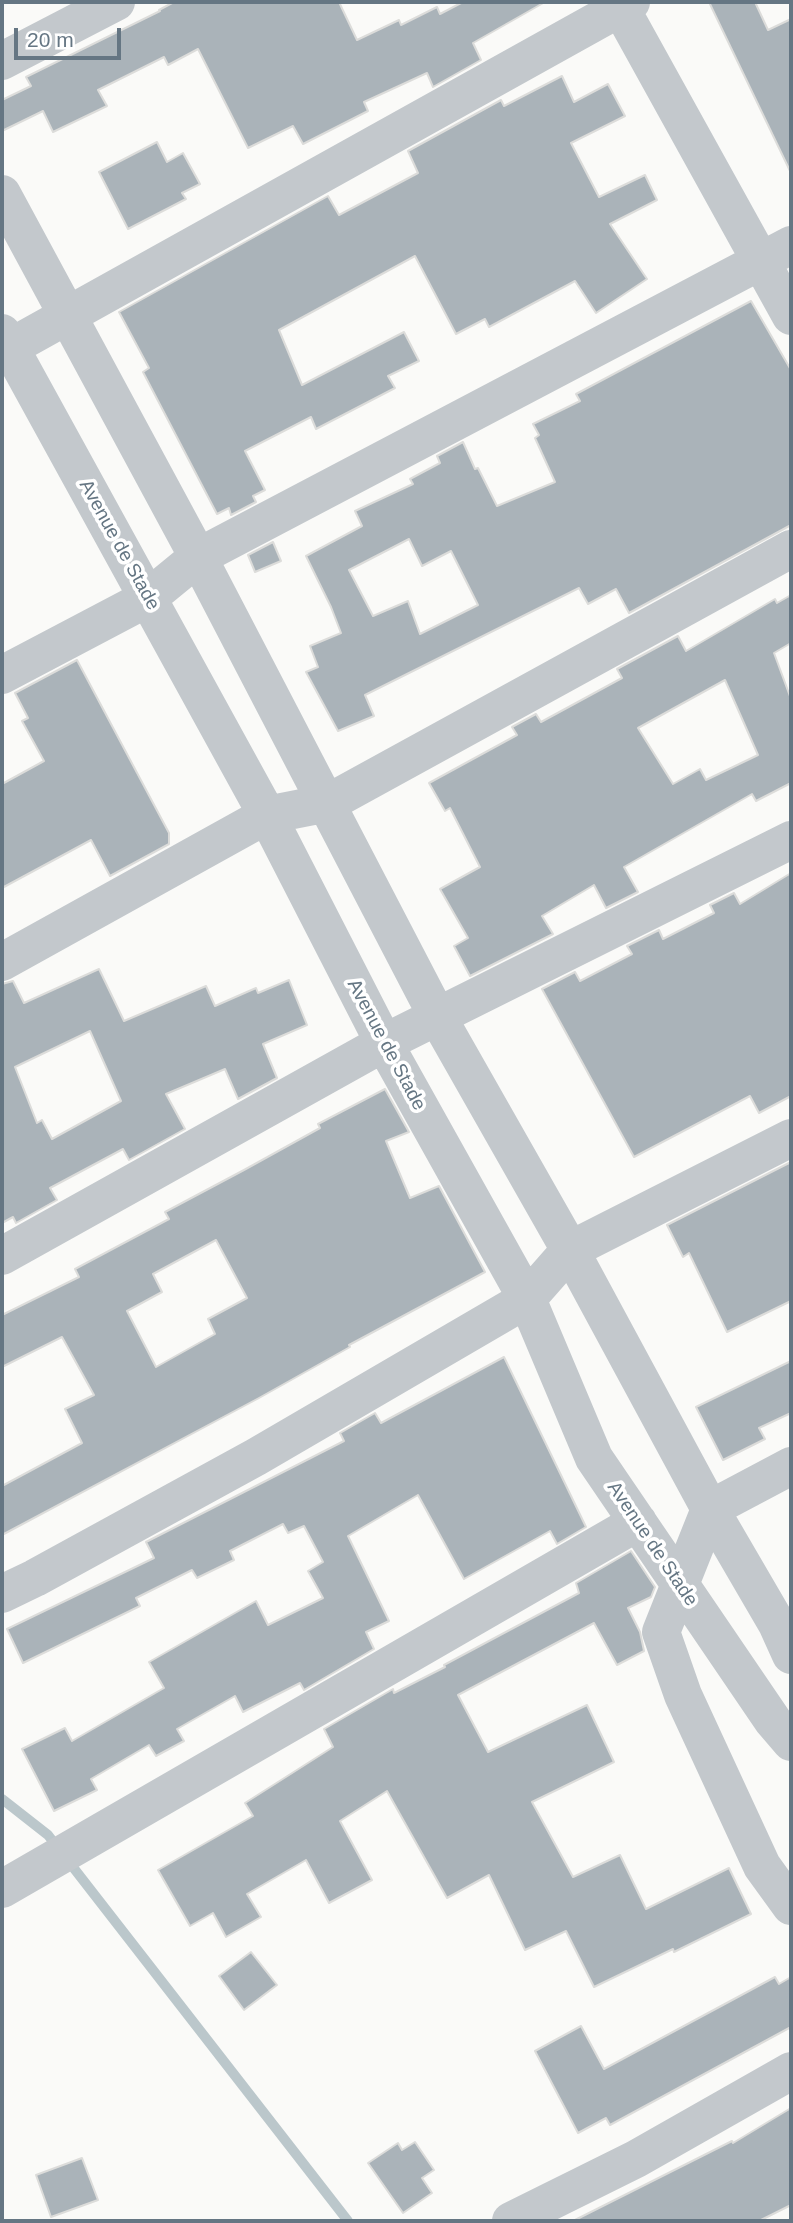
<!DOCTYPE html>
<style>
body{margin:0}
#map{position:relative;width:793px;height:2223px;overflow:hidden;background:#fafaf8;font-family:Helvetica,sans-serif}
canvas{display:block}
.frame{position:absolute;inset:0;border:4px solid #657683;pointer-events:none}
.scale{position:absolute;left:14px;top:28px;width:107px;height:32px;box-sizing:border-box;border:4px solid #657683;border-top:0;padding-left:9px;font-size:21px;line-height:24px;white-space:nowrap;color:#657683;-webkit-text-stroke:5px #fff;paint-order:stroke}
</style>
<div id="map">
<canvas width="793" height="2223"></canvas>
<div class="frame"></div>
<div class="scale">20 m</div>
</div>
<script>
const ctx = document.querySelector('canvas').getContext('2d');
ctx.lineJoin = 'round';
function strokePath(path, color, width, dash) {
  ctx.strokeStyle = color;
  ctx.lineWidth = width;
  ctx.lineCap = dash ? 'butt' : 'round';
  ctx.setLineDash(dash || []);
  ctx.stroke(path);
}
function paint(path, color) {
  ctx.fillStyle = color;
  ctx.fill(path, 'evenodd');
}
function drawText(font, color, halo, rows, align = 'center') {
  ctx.font = font + ' Helvetica,sans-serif';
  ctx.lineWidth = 7;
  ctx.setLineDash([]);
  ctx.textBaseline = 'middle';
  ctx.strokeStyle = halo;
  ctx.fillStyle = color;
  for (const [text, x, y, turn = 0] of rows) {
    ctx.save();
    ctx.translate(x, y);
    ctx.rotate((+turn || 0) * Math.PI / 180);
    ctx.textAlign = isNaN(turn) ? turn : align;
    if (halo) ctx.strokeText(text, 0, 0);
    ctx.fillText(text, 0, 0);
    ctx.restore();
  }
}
const stream = new Path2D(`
 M2,1799l46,36 300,386`);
const building = new Path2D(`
 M174,2h165l18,38 42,-20 2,5 36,-18 3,7 23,-12h82l-72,41 8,17 -48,27 -6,-14 -63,29 4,9 -65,33 -10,-18 -45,22 -50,-99 -30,16 -4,-8 -66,33 9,16 -54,26 -10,-21 -41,20v-31l29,-14 -5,-9 134,-66 -1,-1z
 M709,2h46l13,28 23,-11v154z
 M562,76l12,26 34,-18 17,32 -54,27 28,54 46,-22 12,25 -47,24 37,55 -51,34 -21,-32 -86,46 -4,-8 -29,15 -41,-78 -136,74 23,55 102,-53 15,29 -31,15 7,12 -79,41 -5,-12 -66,34 20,39 -12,6 3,6 -25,13 -2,-7 -12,6 -74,-142 6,-4 -30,-56 209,-116 11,19 79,-42 -10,-22 93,-51 3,6z
 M157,142l10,20 16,-9 17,31 -18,9 4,6 -58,30 -29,-57z
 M751,301l40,69v155l-162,88 -13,-24 -28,15 -9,-16 -214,107 9,21 -36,15 -32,-59 12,-5 -8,-21 31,-13 -10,-26 -25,-51 56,-30 -7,-15 58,-27 -3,-5 30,-16 -3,-7 26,-14 12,27 3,-1 19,38 58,-24 -20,-44 4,-3 -6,-11 47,-23 -4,-7zM409,539l13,27 29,-15 27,54 -58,29 -12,-33 -35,15 -24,-46z
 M273,542l8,19 -26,11 -7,-17z
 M791,595v48l-17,10 17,46v84l-35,18 -4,-7 -128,73 14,25 -32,16 -12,-23 -52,31 11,18 -83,42 -16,-30 14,-8 -28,-49 40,-22 -30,-59 -5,3 -16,-28 88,-48 -5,-8 24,-13 5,8 81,-44 -5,-9 61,-33 8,15 89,-52 2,4zM725,680l33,75 -52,25 -6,-11 -27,15 -35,-56z
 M77,660l92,173v11l-59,32 -19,-36 -89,48v-104l42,-23 -22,-40 6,-3 -13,-25z
 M791,873v223l-32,17 -9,-17 -116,61 -92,-168 33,-17 5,9 52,-27 -5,-8 32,-16 4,9 51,-26 -4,-8 24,-12 6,11z
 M99,969l25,52 82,-35 9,20 41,-18 2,5 31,-13 18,45 -44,19 14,34 -39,21 -13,-30 -59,25 19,35 -56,31 -6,-11 -73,39 7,12 -41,23 -3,-6 -11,6v-239l11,-3 11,22zM90,1031l31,70 -69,38 -10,-19 -5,3 -22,-56z
 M385,1089l24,43 -23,9 24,57 29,-12 46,86 -136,73 1,2 -91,51 -257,137v-49l80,-43 -17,-34 29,-14 -32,-58 -60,30v-52l77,-38 -4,-8 94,-50 -4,-7 79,-42 76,-42 -2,-4zM216,1240l31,58 -39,21 7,15 -59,33 -29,-56 35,-19 -9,-18z
 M791,1162v139l-64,31 -38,-79 -6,4 -16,-32z
 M504,1357l82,170 -29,17 -7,-13 -86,48 -46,-84 -70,41 41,85 -23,11 8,17 -70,41 -4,-7 -57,29 -8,-16 -58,33 7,12 -28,15 -7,-11 -58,34 6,11 -43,21 -32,-62 43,-21 7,13 92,-53 -15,-26 107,-61 12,24 55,-27 -15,-27 15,-9 -19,-36 -16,7 -5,-9 -53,27 4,9 -37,18 -5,-8 -56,28 4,8 -117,57 -16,-34 147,-71 -8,-16 198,-101 -4,-8 35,-20 6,10z
 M791,1361v52l-32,15 6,11 -42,21 -27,-53z
 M631,1551l24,36 -4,10 -23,11 12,24 4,19 -27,14 -23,-42 -136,72 30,57 99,-47 27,57 -82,40 41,75 47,-22 26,54 83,-41 22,46 -77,38 -1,-3 -79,38 -28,-56 -41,19 -36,-75 -42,23 -60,-107 -47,30 32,59 -43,23 -23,-43 -59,34 14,23 -35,20 -13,-24 -23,13 -32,-56 95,-54 -8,-13 88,-56 -9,-18 69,-40 1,4 51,-26 -1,-2 135,-72 -3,-10z
 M251,1952l26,33 -33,25 -25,-34z
 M775,1977l4,7 12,-7v50l-181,98 -4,-7 -28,15 -43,-82 46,-25 23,43z
 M791,2108v97l-32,16h-186l159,-80 1,2z
 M415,2142l19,28 -12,8 10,15 -29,20 -35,-50 30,-20 4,7z
 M82,2158l16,42 -47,17 -15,-42z`);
const minor = new Path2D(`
 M620,7l171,309
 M2,61l114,-59
 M2,194l196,363 239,459 133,234 140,259 67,115 14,31
 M2,333l265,482 117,228 143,256 67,159 179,263 18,21
 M2,352l629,-350
 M2,675l146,-77 50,-41 593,-312
 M2,962l265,-147 61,-12 463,-254
 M2,1256l382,-213 407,-203
 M791,1466l-81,43 -49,123 22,63 79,171 29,40
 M2,1594l33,-16 221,-121 271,-158 43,-49 221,-112
 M2,1889l636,-367
 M511,2221l125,-62 155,-88`);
const streetNames = [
 ["Avenue de Stade",119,545,61],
 ["Avenue de Stade",386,1045,62],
 ["Avenue de Stade",652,1544,56]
];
strokePath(stream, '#bbc7cb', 10);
paint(building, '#aab3b9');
strokePath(building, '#dcdcda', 2);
strokePath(minor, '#c3c8cc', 38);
drawText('19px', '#657683', '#fff', streetNames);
</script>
